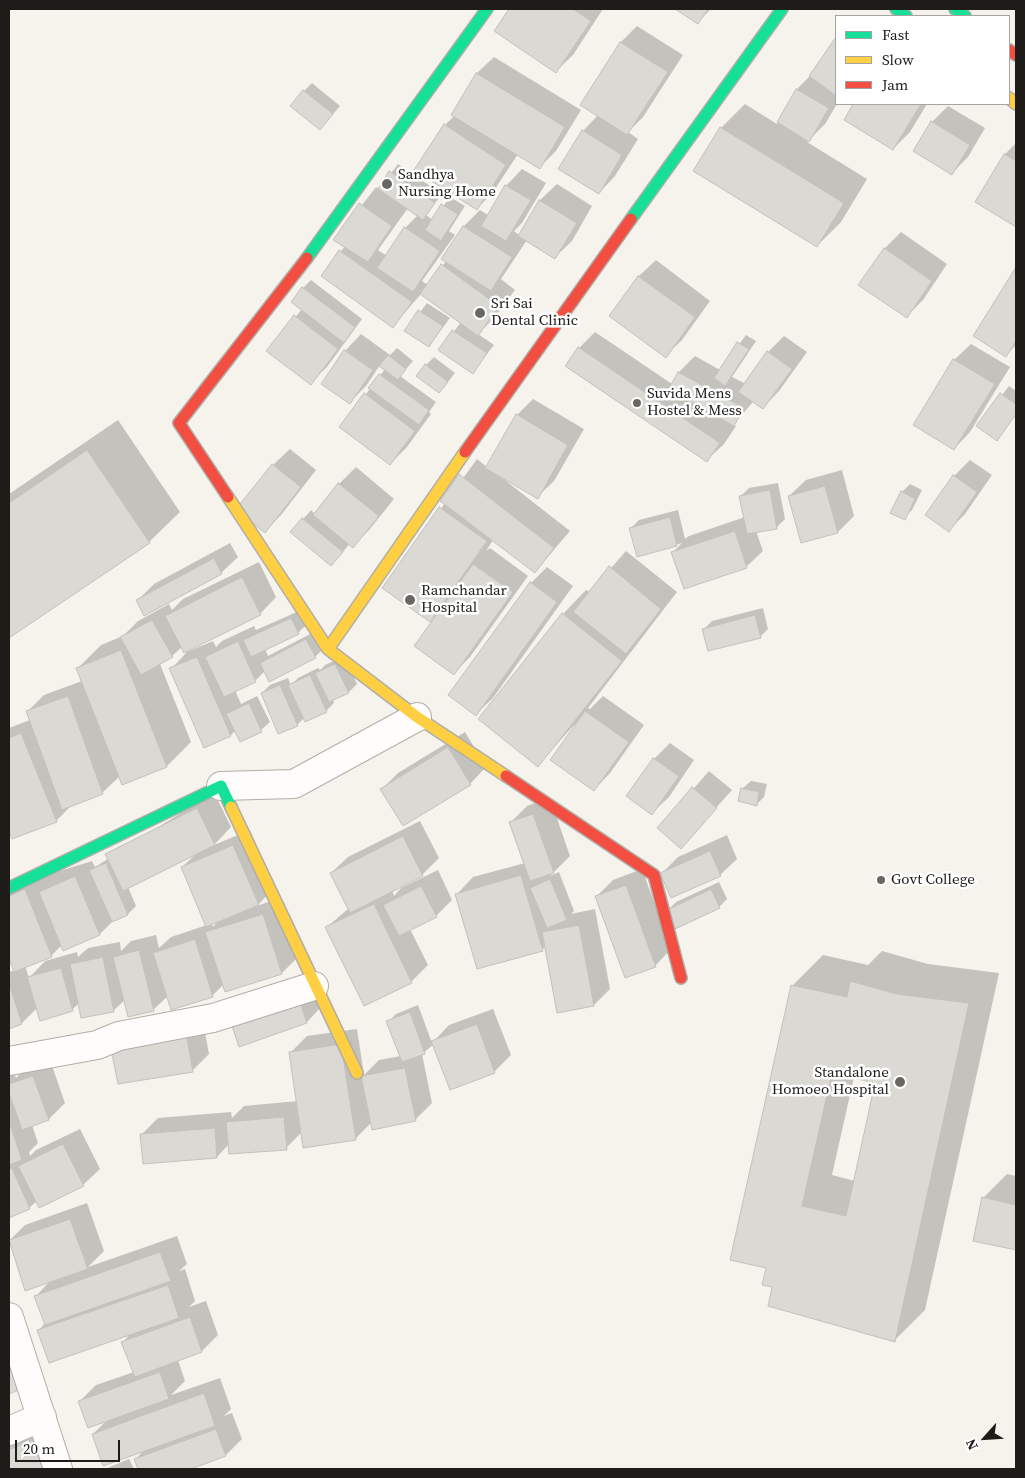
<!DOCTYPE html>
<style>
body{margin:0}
#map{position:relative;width:1025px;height:1478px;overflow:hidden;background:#f5f3ec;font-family:"Source Serif 4",serif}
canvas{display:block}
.frame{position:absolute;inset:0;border:10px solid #1d1c18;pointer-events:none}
.legend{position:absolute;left:835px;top:15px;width:175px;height:90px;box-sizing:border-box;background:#fff;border:1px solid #a5a4a3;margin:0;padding:6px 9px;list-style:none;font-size:15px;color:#1d1c18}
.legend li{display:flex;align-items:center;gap:10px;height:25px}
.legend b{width:25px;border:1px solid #a5a4a3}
.north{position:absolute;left:960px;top:1413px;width:50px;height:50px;-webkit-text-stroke:4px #fff;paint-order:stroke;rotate:244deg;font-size:14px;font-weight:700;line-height:20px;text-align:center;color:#1d1c18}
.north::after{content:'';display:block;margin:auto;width:18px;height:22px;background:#1d1c18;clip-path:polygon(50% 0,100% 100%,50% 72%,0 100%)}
.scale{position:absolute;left:15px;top:1440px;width:105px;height:22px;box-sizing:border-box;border:2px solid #1d1c18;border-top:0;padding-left:6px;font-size:15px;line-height:18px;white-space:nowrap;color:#1d1c18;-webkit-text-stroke:4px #fff;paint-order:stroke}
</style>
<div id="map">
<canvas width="1025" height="1478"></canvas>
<div class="frame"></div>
<ul class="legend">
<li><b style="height:6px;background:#16e098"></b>Fast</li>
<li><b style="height:6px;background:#ffcf43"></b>Slow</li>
<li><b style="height:6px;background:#f24e42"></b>Jam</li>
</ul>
<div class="north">N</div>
<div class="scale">20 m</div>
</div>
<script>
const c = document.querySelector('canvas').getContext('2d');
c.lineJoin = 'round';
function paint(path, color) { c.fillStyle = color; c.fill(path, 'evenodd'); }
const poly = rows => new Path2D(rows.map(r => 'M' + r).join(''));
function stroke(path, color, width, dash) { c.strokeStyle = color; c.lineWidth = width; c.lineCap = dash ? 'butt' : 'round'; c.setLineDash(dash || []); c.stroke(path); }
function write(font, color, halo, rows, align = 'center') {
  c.font = font + ' "Source Serif 4",serif'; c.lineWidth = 5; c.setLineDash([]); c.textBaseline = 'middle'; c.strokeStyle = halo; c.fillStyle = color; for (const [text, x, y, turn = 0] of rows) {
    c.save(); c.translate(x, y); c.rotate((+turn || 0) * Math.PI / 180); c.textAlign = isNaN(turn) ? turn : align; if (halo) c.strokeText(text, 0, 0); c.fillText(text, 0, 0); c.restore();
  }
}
paint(poly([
 [510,9,603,9,573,55,556,71,496,31],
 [678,9,711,9,698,22],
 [637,26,683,55,643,117,628,132,638,139,615,176,599,193,583,131,598,115,581,104,621,42],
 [836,39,837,104,825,124,807,142,867,179,841,222,817,246,721,128,745,104,777,124,797,89,810,76],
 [494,57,581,110,556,151,540,167,518,154,493,192,477,209,445,125,455,115,453,114,477,73],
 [312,83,340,106,320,129,304,91],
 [855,104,927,104,910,132,893,149,845,119],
 [948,106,985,128,968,157,952,173,932,122],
 [1016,143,1016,225,977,201,1005,154],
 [398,164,442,194,426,215,433,220,450,197,465,206,449,231,455,235,422,281,428,285,446,261,443,259,464,226,480,210,488,215,506,186,522,169,546,183,522,223,514,231,519,235,540,200,557,184,592,206,572,241,555,257,527,240,501,279,515,290,494,318,478,334,494,345,473,372,440,350,461,322,421,294,393,326,322,276,345,246,335,240,376,187,379,189],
 [408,208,418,215,405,228,387,256,378,250],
 [901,232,947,264,923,300,907,316,884,249],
 [656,260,710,301,682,340,665,356,611,316,639,276],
 [1016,269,1016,345,1006,355,975,336],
 [311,280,362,319,327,367,310,383,268,351,302,309,303,288],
 [427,303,450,318,429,346,406,331],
 [595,332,672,384,679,372,695,356,720,370,746,335,756,341,732,377,746,384,768,352,784,336,807,352,779,391,763,408,754,401,733,425,736,426,724,444,707,460,579,348],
 [361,334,390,355,397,348,413,361,400,376,436,402,429,412,431,414,407,447,390,464,341,427,385,369,380,365,366,386,349,403,345,351],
 [971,344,1010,367,970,432,954,449,954,360],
 [434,357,455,373,447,383,426,365],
 [1009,386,1016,391,1016,415,997,439,978,426],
 [533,399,584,429,554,481,537,497,501,477,570,531,535,572,493,540,486,551,490,548,528,576,470,657,454,673,440,613,430,620,384,587,477,459,487,467,517,415],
 [118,420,180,512,149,542,9,637,9,494],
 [290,449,316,470,281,515,265,531,238,509,273,465],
 [970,460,992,475,965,514,949,530,954,476],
 [356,467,394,499,369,530,353,546,350,543,339,557,292,532,311,510,315,514,339,484],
 [842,470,854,516,838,532,789,496,806,480],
 [778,483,785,519,777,527,756,531,763,551,746,567,673,552,682,543,638,555,631,528,639,520,678,510,685,539,689,536,745,517,741,496,749,488],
 [910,484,922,490,912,510,904,518,902,492],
 [230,543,238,557,221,573,138,600,154,584],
 [626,551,677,592,588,708,590,709,603,696,644,725,610,773,594,790,574,725,538,765,563,614,586,590,590,592],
 [259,562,276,597,260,614,182,647,172,656,160,664,191,742,167,766,123,783,120,776,102,793,73,804,56,821,9,831,9,728,30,720,27,712,44,695,82,681,77,669,101,645,123,636,138,621,169,604,172,610,183,599],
 [547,567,573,586,493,698,476,714,531,583],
 [763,608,768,629,760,637,704,629,712,621],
 [299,611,306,625,298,633,265,649,268,656,314,632,323,649,315,657,265,671,255,681,235,690,241,704,257,696,270,722,261,730,241,741,236,730,231,735,205,746,171,669,187,652,213,641,216,647,222,641,254,626,256,630],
 [344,656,357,684,349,692,333,700,334,703,326,711,304,718,297,725,262,693,270,685,288,678,291,685,298,678,318,668,320,670,325,665],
 [465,732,486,767,470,784,382,789,398,773],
 [670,743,694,760,669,797,652,813,654,759],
 [709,771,732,790,681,847,659,828],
 [751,781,767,784,764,797,756,805,742,789],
 [214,792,231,827,214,845,250,830,274,888,257,906,279,898,298,957,282,973,226,991,224,984,212,996,168,996,154,1009,129,1016,125,1000,113,1011,79,1003,72,1010,37,1008,22,1023,9,1027,9,972,15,970,9,955,9,887,92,861,95,867],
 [196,854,182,867,207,925,171,937,159,948,156,935,131,941,121,951,120,942,88,948,78,957,77,952,45,961,29,978,25,966,51,956,62,945,100,934,114,920,128,914,136,906,128,887],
 [219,920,213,927,212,924],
 [550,798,570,856,550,876,559,872,574,911,571,914,595,909,610,989,594,1005,546,946,542,950,457,894,473,877,525,863,510,823,527,806],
 [420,821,439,858,422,875,392,890,394,896,401,888,438,870,452,900,436,916,410,929,428,965,411,982,327,927,349,908,331,873,348,857],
 [727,835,737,859,720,875,662,873,678,857],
 [642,869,671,949,655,966,597,896,613,880],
 [719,882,727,899,719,907,668,910,676,902],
 [882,951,928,964,999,973,925,1310,894,1341,773,1286,767,1267,792,986,823,955,868,965],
 [854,1077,877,1082,855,1181,832,1175],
 [316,986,323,1005,307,1022,240,1046],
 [418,1005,432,1043,449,1025,493,1009,511,1055,494,1072,434,1044,422,1054,432,1103,415,1120,372,1122,355,1139,302,1132,286,1148,229,1144,217,1157,142,1134,158,1118,231,1112,232,1118,244,1106,298,1101,290,1053,307,1036,357,1029,364,1075,379,1060,401,1056,388,1022,396,1014],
 [202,1016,209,1054,192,1071,112,1045],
 [50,1060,65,1103,49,1119,32,1125,38,1143,29,1152,30,1156,36,1150,80,1129,100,1169,83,1185,37,1201,29,1208,9,1217,9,1063,16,1078,24,1069],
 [1007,1174,1016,1176,1016,1249,975,1240,983,1198],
 [87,1203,104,1251,88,1267,177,1236,187,1264,179,1271,185,1269,195,1301,189,1307,206,1301,218,1335,202,1351,178,1360,185,1381,171,1395,220,1378,231,1409,224,1416,232,1413,242,1439,226,1455,188,1469,139,1469,136,1459,144,1450,93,1434,107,1420,79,1402,96,1385,134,1372,123,1342,131,1333,39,1330,45,1323,36,1296,51,1280,26,1289,9,1241,25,1225],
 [9,1316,19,1389,9,1393],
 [48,1425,66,1469,9,1469,9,1441],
 [129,1459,134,1469,105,1469]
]), '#0003');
const building = poly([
 [509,9,573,9,591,21,556,73,494,31,509,9],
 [675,9,708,9,698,24,675,9],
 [836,37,836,96,809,76,836,37],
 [620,42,668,72,627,135,580,105,620,42],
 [476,73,565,127,540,169,451,115,476,73],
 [796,89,829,108,809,142,777,122,796,89],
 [303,90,333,114,320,130,290,106,303,90],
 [853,104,921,104,893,150,844,120,853,104],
 [931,121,970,145,952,175,913,151,931,121],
 [444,124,506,165,477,210,414,170,444,124],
 [720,127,844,203,817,247,693,171,720,127],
 [582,130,622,155,599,194,558,169,582,130],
 [1004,154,1016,161,1016,227,975,202,1004,154],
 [389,171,435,203,423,220,378,189,389,171],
 [505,185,531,200,506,241,481,226,505,185],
 [539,200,577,223,555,259,518,236,539,200],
 [359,203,392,226,368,262,333,240,359,203],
 [441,204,458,214,441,241,425,230,441,204],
 [463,226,512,257,491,291,441,259,463,226],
 [404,227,440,251,413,292,377,268,404,227],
 [884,248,932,281,907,318,858,285,884,248],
 [339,250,412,302,393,328,321,276,339,250],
 [441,264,499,306,478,336,420,294,441,264],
 [1016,267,1016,341,1006,357,973,336,1016,267],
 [638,276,695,317,666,358,609,316,638,276],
 [302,287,355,327,344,343,291,302,302,287],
 [418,310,443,326,429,347,404,331,418,310],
 [294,315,338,349,311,385,266,351,294,315],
 [452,330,487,353,473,374,438,350,452,330],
 [737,342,749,349,725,386,714,378,737,342],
 [578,347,720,443,707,462,565,366,578,347],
 [344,350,373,370,350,404,321,384,344,350],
 [767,351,792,369,763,409,738,392,767,351],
 [388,355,406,369,398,380,379,366,388,355],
 [953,359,995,384,954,450,913,425,953,359],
 [425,364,448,382,439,393,416,376,425,364],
 [678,372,744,408,734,426,668,390,678,372],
 [379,374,429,410,419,425,368,388,379,374],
 [364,393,415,431,390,465,339,427,364,393],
 [1000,393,1016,404,1016,414,997,441,976,426,1000,393],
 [516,414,568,445,538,499,485,468,516,414],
 [87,450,150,543,9,638,9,503,87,450],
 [272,464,301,487,265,533,236,509,272,464],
 [459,474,554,548,535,573,440,501,459,474],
 [953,475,977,492,949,532,925,515,953,475],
 [338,483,379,516,353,548,313,515,338,483],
 [825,486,838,533,801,543,788,496,825,486],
 [770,490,777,529,747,534,739,496,770,490],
 [901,491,915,499,905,520,890,513,901,491],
 [439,507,487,541,430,622,382,588,439,507],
 [670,517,677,546,637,557,629,528,670,517],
 [302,518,343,552,331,566,290,532,302,518],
 [735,531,747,568,684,589,671,552,735,531],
 [214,558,222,574,144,616,136,600,214,558],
 [473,564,513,592,454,675,414,646,473,564],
 [609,566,661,609,626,654,573,612,609,566],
 [242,577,261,615,184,653,165,616,242,577],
 [530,582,557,602,476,716,448,695,530,582],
 [562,613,622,661,538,767,478,719,562,613],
 [755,615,761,638,708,651,702,629,755,615],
 [291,618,299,634,251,657,243,640,291,618],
 [152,620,173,657,141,675,120,637,152,620],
 [306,639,316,658,269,682,260,663,306,639],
 [238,641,256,682,224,697,205,657,238,641],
 [121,650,167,767,122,785,76,668,121,650],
 [197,657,231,736,204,748,169,668,197,657],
 [335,664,349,693,329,702,315,673,335,664],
 [310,675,327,712,305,722,288,685,310,675],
 [280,685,298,726,278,734,261,693,280,685],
 [68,696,103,794,62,810,26,711,68,696],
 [249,703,262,732,240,742,226,714,249,703],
 [585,711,629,742,594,791,550,760,585,711],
 [21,733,57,822,12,839,9,830,9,738,21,733],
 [448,747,471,785,403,826,380,789,448,747],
 [653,758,679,776,652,815,626,796,653,758],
 [692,787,717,808,681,849,657,828,692,787],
 [741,788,759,792,757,806,738,801,741,788],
 [197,808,215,845,123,891,105,854,197,808],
 [533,814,554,873,530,881,509,822,533,814],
 [403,836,423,876,350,913,330,873,403,836],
 [233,845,259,905,206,927,181,867,233,845],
 [710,851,721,876,671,898,660,873,710,851],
 [106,863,128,915,112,922,89,870,106,863],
 [521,875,543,951,477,969,455,894,521,875],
 [75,876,100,935,63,951,39,892,75,876],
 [550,879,567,920,547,928,530,888,550,879],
 [626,885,656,967,625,978,595,896,626,885],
 [421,886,437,917,399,936,383,905,421,886],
 [25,889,52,957,14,972,9,958,9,896,25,889],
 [711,889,720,908,675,929,667,910,711,889],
 [374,904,412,983,364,1006,325,927,374,904],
 [263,914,282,974,225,992,205,932,263,914],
 [579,925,594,1006,557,1013,542,932,579,925],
 [195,939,213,997,171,1010,153,953,195,939],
 [139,950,154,1011,128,1017,113,957,139,950],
 [103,957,114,1012,81,1018,70,964,103,957],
 [61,968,73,1011,40,1021,27,977,61,968],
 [850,981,897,994,969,1003,895,1342,768,1306,772,1287,762,1285,766,1268,730,1260,791,985,847,997,850,981],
 [832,1073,875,1083,846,1216,802,1206,832,1073],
 [9,983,22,1024,9,1029,9,983],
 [300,1002,307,1023,239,1047,232,1026,300,1002],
 [410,1012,425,1054,402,1062,386,1021,410,1012],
 [477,1024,495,1073,450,1090,431,1041,477,1024],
 [186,1032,193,1072,118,1084,110,1044,186,1032],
 [341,1044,356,1140,303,1148,289,1052,341,1044],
 [405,1068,416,1121,372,1130,361,1076,405,1068],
 [33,1076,49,1120,22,1130,9,1093,9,1084,33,1076],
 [284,1117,287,1150,229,1154,226,1122,284,1117],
 [9,1121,22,1160,9,1165,9,1121],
 [215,1128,217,1158,143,1164,140,1134,215,1128],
 [63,1144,84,1186,39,1208,18,1166,63,1144],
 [12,1168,30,1209,9,1218,9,1169,12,1168],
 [982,1197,1016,1205,1016,1250,973,1241,982,1197],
 [70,1219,88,1269,25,1291,9,1240,70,1219],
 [160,1252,171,1281,45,1325,34,1296,160,1252],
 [168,1285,179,1318,49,1363,37,1330,168,1285],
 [190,1317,202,1352,135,1377,121,1342,190,1317],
 [9,1366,19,1390,9,1394,9,1366],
 [160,1372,169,1399,88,1428,78,1401,160,1372],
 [204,1393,215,1426,103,1466,92,1434,204,1393],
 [216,1429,226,1456,191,1469,138,1469,134,1459,216,1429],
 [32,1440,43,1469,9,1469,9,1450,32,1440]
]);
paint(building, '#dbd9d4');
stroke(building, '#c2c0bc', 1);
const street = poly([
 [221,786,294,784,417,717],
 [9,1061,97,1045,119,1036,213,1018,314,986],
 [9,1317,58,1469],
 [9,1431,42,1417]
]);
const fast = poly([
 [896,9,906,16],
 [955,9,965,16],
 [631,219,782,9],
 [307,258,487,9],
 [9,888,221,786,231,807]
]);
const slow = poly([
 [1009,98,1016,104],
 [228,497,328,649,417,717,506,776],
 [328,649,465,452],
 [231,807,357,1073]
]);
const jam = poly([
 [1009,50,1016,55],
 [465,452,631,219],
 [228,497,179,423,307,258],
 [506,776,654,875,681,978]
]);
stroke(street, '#b0aea9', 30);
stroke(fast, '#b0aea9', 14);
stroke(slow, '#b0aea9', 14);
stroke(jam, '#b0aea9', 14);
stroke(street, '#fefdfc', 28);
stroke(fast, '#16e098', 11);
stroke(slow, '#ffcf43', 11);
stroke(jam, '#f24e42', 11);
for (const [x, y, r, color] of [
 [387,184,6,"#696762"],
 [480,313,6,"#696762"],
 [637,403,5,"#696762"],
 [410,600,6,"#696762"],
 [881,880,5,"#696762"],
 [900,1082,6,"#696762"]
]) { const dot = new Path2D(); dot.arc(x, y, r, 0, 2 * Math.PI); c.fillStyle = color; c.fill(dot); stroke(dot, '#fff', 2); }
write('15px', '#1d1c18', '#fff', [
 ["Sandhya",398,175],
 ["Nursing Home",398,192],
 ["Sri Sai",491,304],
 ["Dental Clinic",491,321],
 ["Suvida Mens",647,394],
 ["Hostel & Mess",647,411],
 ["Ramchandar",421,591],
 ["Hospital",421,608],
 ["Govt College",891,880],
 ["Standalone",889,1073,"right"],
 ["Homoeo Hospital",889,1090,"right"]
], 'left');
</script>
